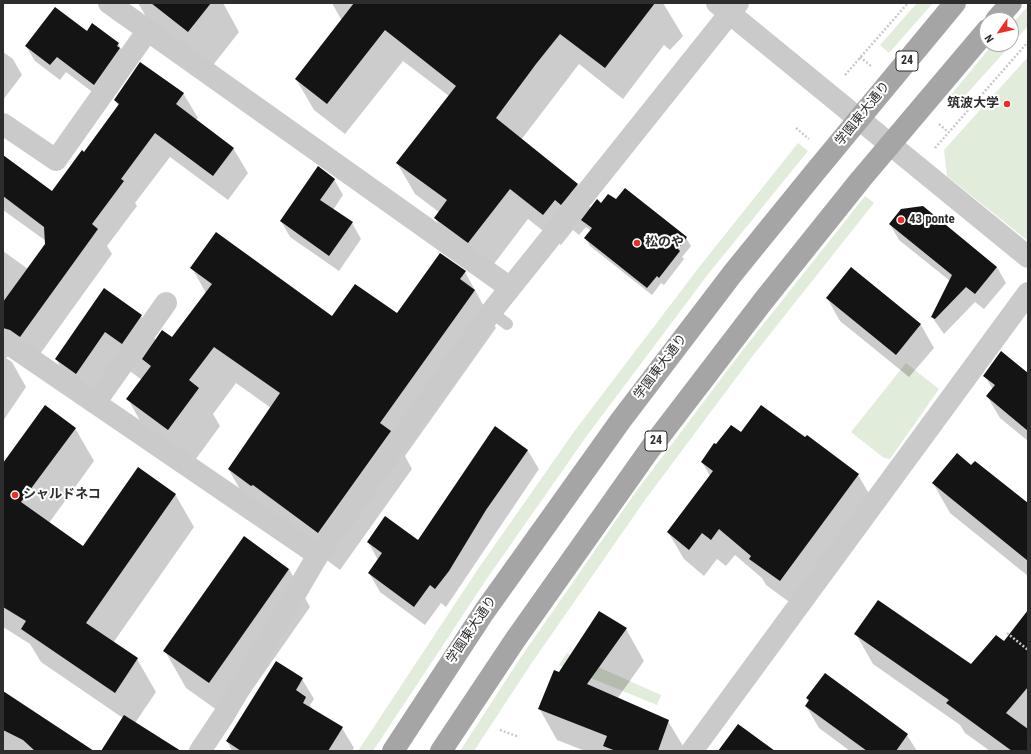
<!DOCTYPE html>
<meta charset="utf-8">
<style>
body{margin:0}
#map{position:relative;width:1031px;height:754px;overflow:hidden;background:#fff;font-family:"Roboto Condensed",sans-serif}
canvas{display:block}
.frame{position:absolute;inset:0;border:4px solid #2d2d2d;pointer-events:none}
.north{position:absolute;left:979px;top:12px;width:40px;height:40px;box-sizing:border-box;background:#fff;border:1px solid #ababab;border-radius:50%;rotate:236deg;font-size:11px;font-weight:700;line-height:16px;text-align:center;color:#2d2d2d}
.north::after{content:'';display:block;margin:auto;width:14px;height:18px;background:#ec2e27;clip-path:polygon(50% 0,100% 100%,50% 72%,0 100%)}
</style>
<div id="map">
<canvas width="1031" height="754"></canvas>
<div class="frame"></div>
<div class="north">N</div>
</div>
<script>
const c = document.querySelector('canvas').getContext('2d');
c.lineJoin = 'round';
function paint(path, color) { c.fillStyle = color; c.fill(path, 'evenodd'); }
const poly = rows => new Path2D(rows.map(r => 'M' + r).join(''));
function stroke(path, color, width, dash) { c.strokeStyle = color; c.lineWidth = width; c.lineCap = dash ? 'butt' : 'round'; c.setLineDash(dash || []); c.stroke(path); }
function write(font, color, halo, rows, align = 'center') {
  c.font = font + ' "Roboto Condensed","Noto Sans JP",sans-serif'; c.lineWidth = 4; c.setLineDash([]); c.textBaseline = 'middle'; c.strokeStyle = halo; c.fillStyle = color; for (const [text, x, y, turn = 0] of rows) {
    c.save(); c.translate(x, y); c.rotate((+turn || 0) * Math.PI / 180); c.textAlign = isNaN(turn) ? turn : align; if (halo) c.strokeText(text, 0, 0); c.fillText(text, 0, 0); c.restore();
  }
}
paint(poly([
 [917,3,933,3,889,53,880,45],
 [1028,6,1028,26,953,109,945,102,993,44,1011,44,1011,25],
 [1028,57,1028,241,947,176,944,150],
 [798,143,808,151,709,273,586,437,488,577,373,751,358,751,478,569,576,429,700,266],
 [865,196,874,203,751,358,645,500,531,664,474,751,460,751,521,657,635,493,742,351],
 [906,363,939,389,890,459,884,458,851,432],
 [567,653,661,695,657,705,559,665]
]), '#e1ecda');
paint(poly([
 [138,3,223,3,239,32,210,69,148,20],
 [332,3,663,3,683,36,670,50,664,45,623,99,579,64,521,140,577,184,591,209,616,201,625,189,686,238,691,246,682,257,684,259,664,285,661,283,652,295,590,246,585,238,591,231,586,227,579,235,573,230,561,245,528,219,487,273,453,249,435,218,439,212,415,194,397,163,449,96,403,61,345,134,314,110,296,79,342,21],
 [87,32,118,44,127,59,103,100,66,72,60,80,35,61,26,46],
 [3,52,13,59,22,75,3,100],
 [183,93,198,118,196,120,233,148,248,173,228,200,170,157,135,203,137,206,107,246,112,254,35,361,12,353,6,358,12,362,26,387,3,421,3,251,28,269,46,245,46,241,3,210,3,160,52,192,84,153,119,107,115,100],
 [334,179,343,195,333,210,352,223,361,239,339,271,290,237,281,221],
 [890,224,997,267,1006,283,984,309,975,302,944,334,932,317,950,281,899,240],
 [192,268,332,318,398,315,465,272,496,328,405,456,412,469,340,570,275,521,250,507,229,470,271,408,236,383,213,414,220,426,190,467,149,437,128,399,142,380,127,369,77,397,56,359,104,289,141,316,156,341,172,339,206,293],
 [851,269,921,325,934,348,909,377,840,321,827,298],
 [1028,374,1028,441,1000,418,987,396,993,390,985,376],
 [75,428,94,461,49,523,84,547,175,494,194,527,113,643,137,659,156,692,135,723,179,751,109,751,123,718,41,662,30,644,3,627,3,464],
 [495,428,528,451,539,469,446,607,441,603,425,625,380,592,369,573,378,560,368,542,418,541],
 [741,433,858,475,874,502,796,607,766,585,762,578,735,555,726,566,717,559,704,576,684,559,668,532,710,476,702,462,716,446],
 [971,466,1028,504,1028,576,950,513,933,483],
 [289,569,310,607,231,720,186,688,165,651],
 [1028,612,1028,751,990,751,965,733,960,725,873,664,856,634,972,666,1004,643],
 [626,629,644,661,617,699,668,721,686,751,585,751,557,740,539,708,559,673],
 [302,679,314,699,310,705,313,710,342,728,354,748,352,751,232,751,227,741],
 [3,692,81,751,3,751],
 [807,698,907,735,917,751,850,751,819,728,806,706,809,702]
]), '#0003');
paint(poly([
 [151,3,211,3,188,32],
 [354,3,655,3,605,68,560,34,536,64,496,118,578,184,561,205,555,200,543,215,510,189,468,243,434,218,447,200,396,163,456,86,385,30,327,104,295,79],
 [55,7,87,31,92,23,119,43,117,46,120,48,94,85,57,57,50,65,25,46],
 [140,62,184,93,176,104,234,148,213,176,155,133,121,179,124,181,92,224,98,229,20,337,10,330,3,328,3,302,45,244,44,227,3,196,3,155,52,191,82,150,84,152,119,104,114,100],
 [318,166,335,179,320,200,353,222,329,256,280,221],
 [625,188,687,237,678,249,680,251,659,278,657,276,647,288,584,238,592,228,581,220,597,199,601,203,608,194,616,199],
 [923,206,997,267,975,294,966,287,935,319,931,317,952,275,889,224,901,209],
 [216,232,332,316,355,284,397,313,440,253,466,271,460,279,475,290,380,423,391,431,318,533,253,485,251,486,228,469,280,393,214,347,189,380,199,388,168,430,126,399,151,366,142,359,162,330,172,337,212,284,190,268],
 [851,267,921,324,896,355,826,298],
 [104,288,142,315,122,344,105,332,76,374,55,359],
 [1001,351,1028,373,1028,431,986,396,995,385,983,376],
 [45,405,76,428,21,502,83,546,138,467,176,494,86,623,138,658,115,693,21,629,26,621,3,607,3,463],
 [761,405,805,437,807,435,859,474,780,581,749,559,751,556,719,529,711,540,702,533,689,550,667,532,713,471,701,462,714,443,716,444,731,425,741,432],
 [495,426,528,450,486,510,449,571,435,589,430,585,414,607,368,573,382,553,367,542,385,516,418,540],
 [957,453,971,465,975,461,1028,503,1028,561,932,483],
 [244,536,289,569,209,683,163,651],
 [878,600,971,664,996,635,1004,641,1028,610,1028,687,1006,713,1028,729,1028,751,1012,751,946,703,949,700,854,634],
 [599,611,627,628,587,684,669,720,658,751,616,751,603,746,607,736,538,709,554,670,559,672],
 [276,661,303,678,296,690,306,697,303,703,343,727,328,751,241,751,226,741],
 [825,673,908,734,896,751,867,751,805,706,809,700,806,698],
 [3,691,94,751,35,751,23,740,3,730],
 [124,715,181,751,101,751],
 [738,724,775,751,718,751]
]), '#141414');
stroke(poly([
 [860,57,871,66],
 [845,75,908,3],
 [939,124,948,132],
 [796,128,809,139],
 [935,148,1028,42],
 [1007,633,1028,650],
 [500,730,519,737]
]), '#cacaca', 2.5, [2, 2]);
stroke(poly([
 [491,312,507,324]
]), '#cacaca', 12);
stroke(poly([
 [109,3,509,287],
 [3,124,56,160,148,30],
 [3,340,318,555],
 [95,403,166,303],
 [3,743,16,751],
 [200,751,224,715,318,555,491,312,738,3],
 [692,751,1028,293]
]), '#cacaca', 22);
stroke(poly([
 [717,3,1028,257]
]), '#cacaca', 22);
stroke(poly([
 [996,20,1011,3],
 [393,751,484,612,621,420,733,273,815,172,955,3],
 [441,751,515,640,650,449,764,300,861,179,987,30]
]), '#a5a5a5', 22);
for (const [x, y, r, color] of [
 [1007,104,4,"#ec2e27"],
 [901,220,4,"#ec2e27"],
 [637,243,4,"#ec2e27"],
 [15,495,4,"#ec2e27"]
]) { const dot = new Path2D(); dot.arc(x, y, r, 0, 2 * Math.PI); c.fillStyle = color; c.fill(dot); stroke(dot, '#fff', 1.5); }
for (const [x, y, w] of [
 [907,61,22],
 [656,441,22]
]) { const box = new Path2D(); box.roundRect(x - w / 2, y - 10, w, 20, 3); c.fillStyle = '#fff'; c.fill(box); stroke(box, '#2d2d2d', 1); }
write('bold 12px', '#2d2d2d', null, [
 ["24",907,61],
 ["24",656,441]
]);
write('bold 13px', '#2d2d2d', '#fff', [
 ["筑波大学",999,104,"right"],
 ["43 ponte",909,220],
 ["松のや",645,243],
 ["シャルドネコ",23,495]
], 'left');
write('13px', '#2d2d2d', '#fff', [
 ["学園東大通り",863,114,-51],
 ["学園東大通り",661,367,-53],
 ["学園東大通り",472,630,-56]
]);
</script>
